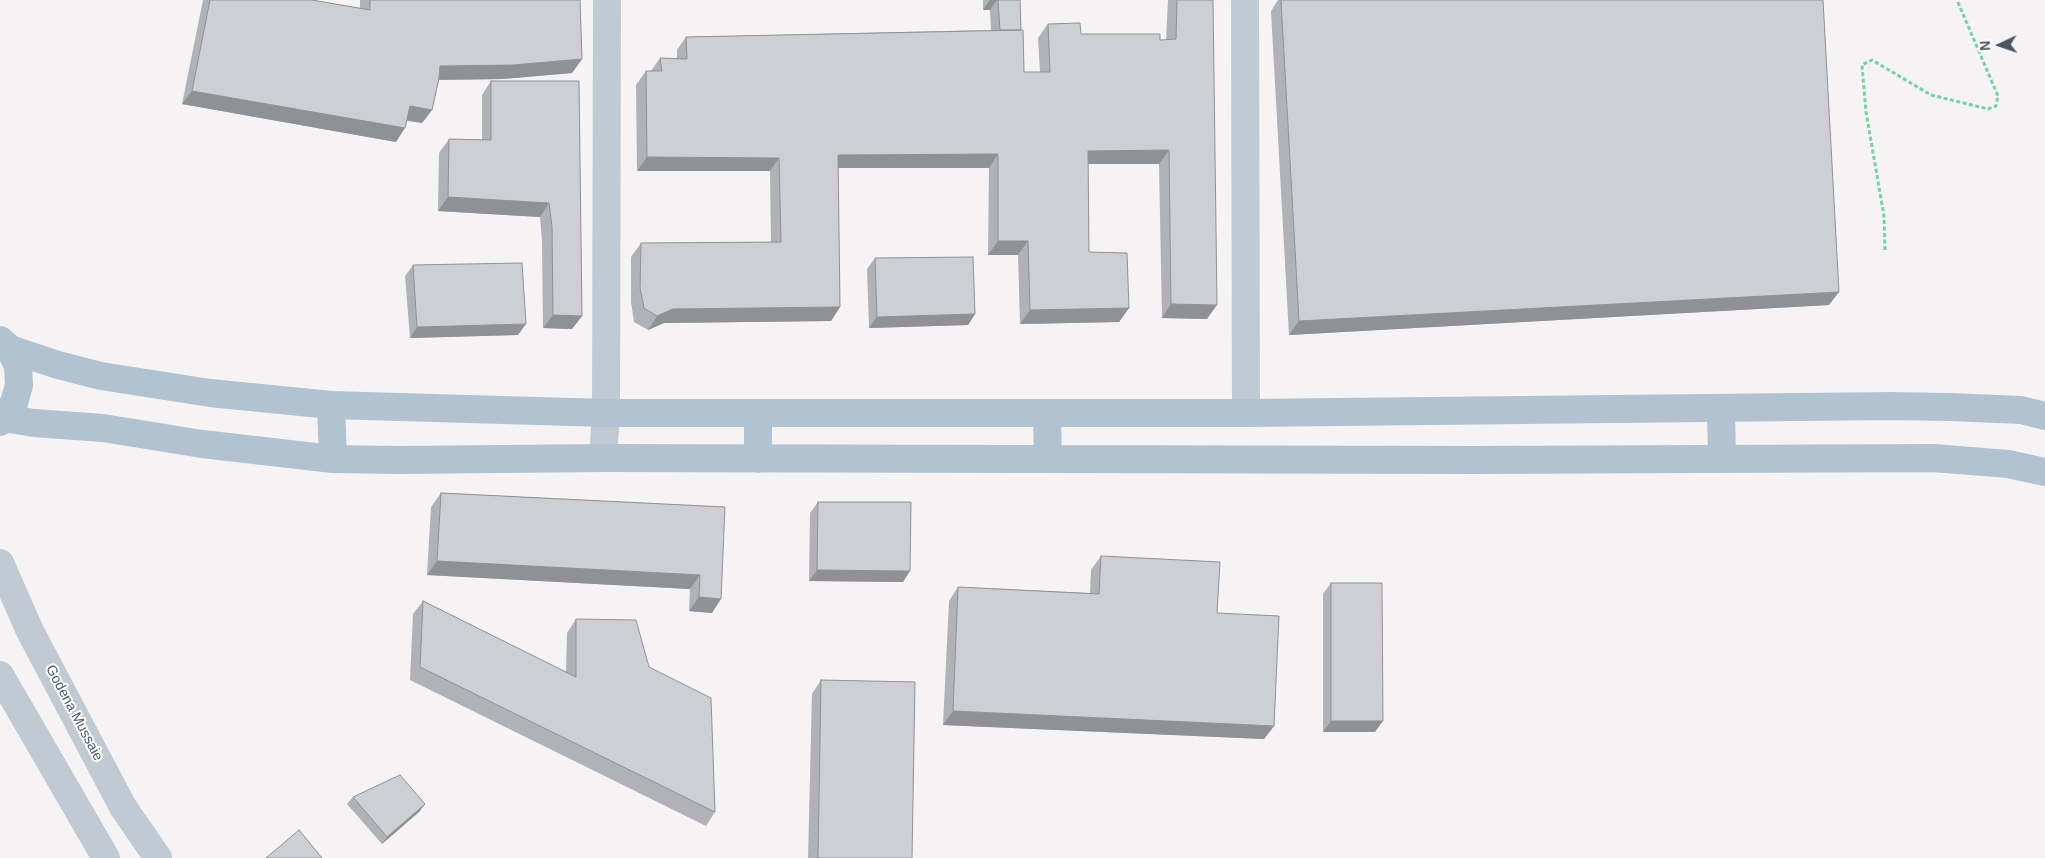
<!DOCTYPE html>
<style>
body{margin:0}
#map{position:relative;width:2045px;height:858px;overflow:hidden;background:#f5f3f3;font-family:Arial,sans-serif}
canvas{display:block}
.north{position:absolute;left:1975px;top:20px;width:50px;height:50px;-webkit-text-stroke:4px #fff;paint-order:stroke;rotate:267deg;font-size:14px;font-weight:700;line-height:20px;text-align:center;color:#4a5661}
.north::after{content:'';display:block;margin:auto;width:18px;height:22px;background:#4a5661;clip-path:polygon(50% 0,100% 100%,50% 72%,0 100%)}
</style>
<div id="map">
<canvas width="2045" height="858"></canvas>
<div class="north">N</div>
</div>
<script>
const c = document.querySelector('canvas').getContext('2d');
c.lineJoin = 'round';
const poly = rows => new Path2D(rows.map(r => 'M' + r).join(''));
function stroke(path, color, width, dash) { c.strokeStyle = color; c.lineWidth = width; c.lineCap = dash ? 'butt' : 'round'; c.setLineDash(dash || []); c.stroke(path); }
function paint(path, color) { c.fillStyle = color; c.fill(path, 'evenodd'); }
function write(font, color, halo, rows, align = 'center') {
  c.font = font + ' Arial,sans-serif'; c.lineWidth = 4; c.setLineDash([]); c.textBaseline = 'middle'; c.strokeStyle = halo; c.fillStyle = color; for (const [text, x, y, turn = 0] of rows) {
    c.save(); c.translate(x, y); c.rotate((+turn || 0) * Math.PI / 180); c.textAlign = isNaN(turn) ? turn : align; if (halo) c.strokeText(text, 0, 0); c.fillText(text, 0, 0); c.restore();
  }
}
stroke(poly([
 [1885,250,1884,216,1866,112,1862,65,1872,60,1931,95,1988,109,1996,106,1998,96,1957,0]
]), '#7ad0a6', 3, [4, 2.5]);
stroke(poly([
 [1245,0,1246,413],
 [603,458,606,413,607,0],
 [0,563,30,631,123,807,158,858],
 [0,675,106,858]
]), '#c1cad2', 28);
stroke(poly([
 [10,349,58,365,101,376,210,393,331,405,606,413,1246,413,1891,406,1950,407,2021,410,2045,416],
 [331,405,333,459],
 [1721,408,1722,459],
 [1047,414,1048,459],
 [4,418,34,423,103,428,202,444,333,459,399,460,603,458,1474,460,1933,458,2008,464,2045,472],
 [0,422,14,403,19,385,18,366,10,349,0,340],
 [758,459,758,413]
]), '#b3c2d1', 28);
paint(poly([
 [203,0,312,0,360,8,360,0,580,0,582,59,572,73,503,79,439,80,432,110,422,123,407,121,396,142,182,104],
 [983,0,1020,0,1021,30,1024,72,1040,72,1038,38,1048,24,1081,34,1160,40,1166,40,1168,0,1213,0,1207,319,1162,318,1159,164,1088,164,1089,252,1129,308,1119,322,1020,324,1018,255,988,255,989,168,838,168,840,307,831,321,664,323,648,330,634,322,631,302,631,257,641,243,771,242,770,171,637,171,636,85,646,71,651,71,660,58,677,59,677,50,686,37,991,30,990,10,983,10],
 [1278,0,1823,0,1829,305,1289,335,1271,11],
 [491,81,579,81,582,316,572,329,543,328,542,241,540,217,438,211,439,153,449,139,482,140,482,95],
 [875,258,975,314,968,325,869,328,867,269],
 [413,265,518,335,410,338,405,276],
 [441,493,725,507,712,613,689,611,690,589,427,575,431,507],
 [818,502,903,582,809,581,810,513],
 [1101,556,1217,613,1274,726,1264,739,943,725,949,601,958,587,1090,593,1091,570],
 [1331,583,1375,732,1323,732,1323,594],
 [423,601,566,673,567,633,576,619,649,667,715,812,706,826,410,680,413,614],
 [821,680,912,858,808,858,812,694],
 [353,797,425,804,419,812,382,844,347,804]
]), '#b0b2b7');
paint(poly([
 [990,0,997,0,990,10,983,10],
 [582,59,572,73,503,79,430,80,440,66],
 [192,91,405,128,396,142,182,104],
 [410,106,432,110,422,123,401,119],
 [1169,150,1159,164,1078,164,1088,151],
 [998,154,989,168,828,168,838,155],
 [647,157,779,158,770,171,637,171],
 [448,197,549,203,540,217,438,211],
 [998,241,1028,241,1018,255,988,255],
 [1839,292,1829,305,1289,335,1299,321],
 [1171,304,1217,305,1207,319,1162,318],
 [840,307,831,321,664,323,648,330,657,316,673,309],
 [1129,308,1119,322,1020,324,1030,310],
 [975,314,968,325,869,328,877,317],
 [553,315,582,316,572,329,543,328],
 [526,324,518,335,410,338,417,327],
 [437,561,700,575,690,589,427,575],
 [817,570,910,571,903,582,809,581],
 [699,597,721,599,712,613,689,611],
 [953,711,1274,726,1264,739,943,725],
 [1331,721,1383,721,1375,732,1323,732],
 [425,804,419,812,382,844,387,837]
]), '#909195');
const building = poly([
 [210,0,312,0,370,10,370,0,580,0,582,59,513,65,440,66,439,78,432,110,410,106,405,128,192,91,210,0],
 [998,0,1020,0,1021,30,1000,30,998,0],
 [1177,0,1213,0,1217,305,1171,304,1169,150,1088,151,1089,252,1127,253,1129,308,1030,310,1028,241,998,241,998,154,838,155,840,307,673,309,657,316,644,308,640,288,641,243,781,242,779,158,647,157,646,71,662,71,660,58,687,59,686,37,1023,30,1024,72,1050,72,1048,24,1080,23,1081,34,1160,34,1160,40,1176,39,1177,0],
 [1281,0,1823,0,1839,292,1299,321,1281,0],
 [491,81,579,81,582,316,553,315,552,227,549,203,448,197,449,139,491,140,491,81],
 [973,257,975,314,877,317,875,258,973,257],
 [522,263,526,324,417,327,413,265,522,263],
 [441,493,725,507,721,599,699,597,700,575,437,561,441,493],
 [818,502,911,502,910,571,817,570,818,502],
 [1101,556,1220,562,1217,613,1279,616,1274,726,953,711,958,587,1099,594,1101,556],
 [1331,583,1382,583,1383,721,1331,721,1331,583],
 [423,601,576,677,576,619,636,620,649,667,711,698,715,812,420,667,423,601],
 [821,680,915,682,912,858,818,858,821,680],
 [400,775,425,804,387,837,353,797,400,775],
 [299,830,322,858,266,858,299,830]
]);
paint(building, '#cdcfd5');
stroke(building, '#909195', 1);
write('14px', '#4a5661', '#fff', [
 ["Godena Mussaie",74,713,62]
]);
</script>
